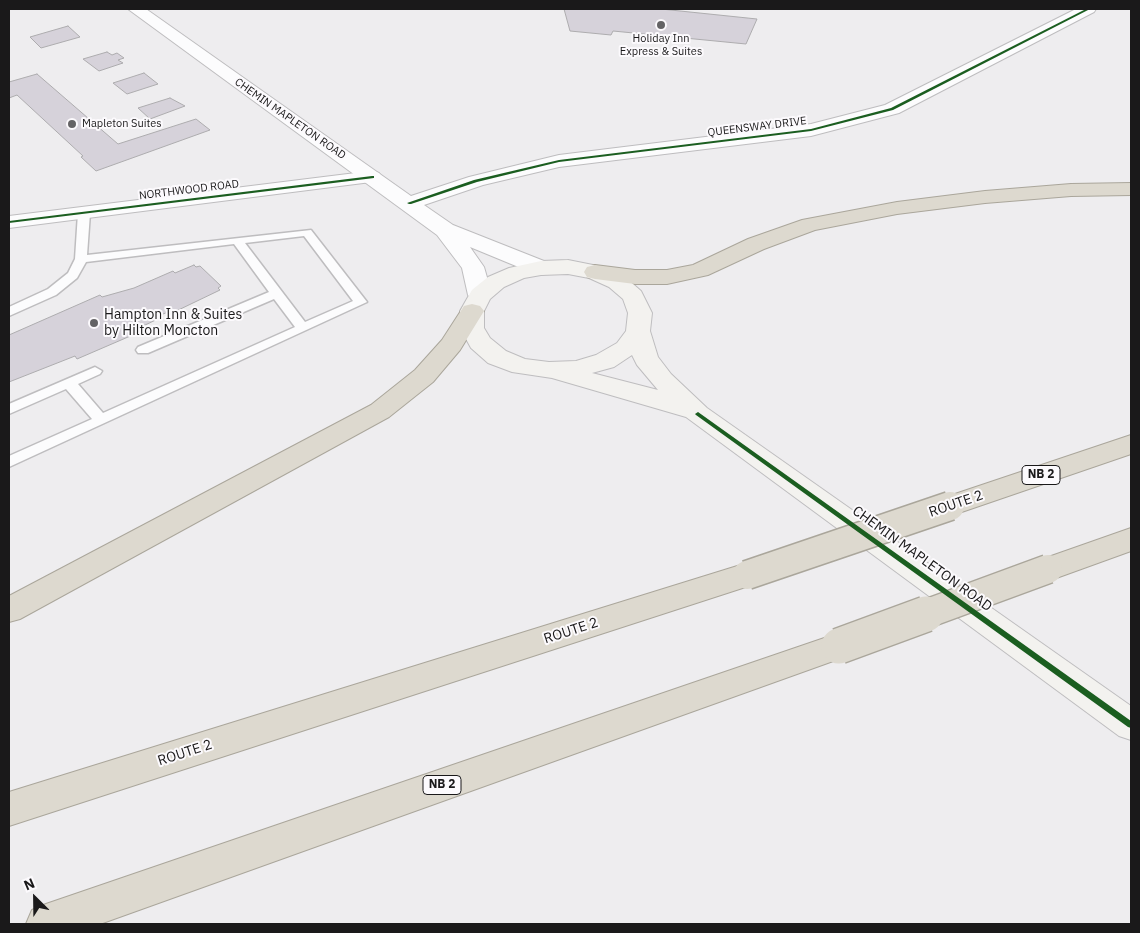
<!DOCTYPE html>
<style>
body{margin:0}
#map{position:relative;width:1140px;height:933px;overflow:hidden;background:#eeedef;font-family:"IBM Plex Sans",sans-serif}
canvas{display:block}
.frame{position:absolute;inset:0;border:10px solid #1a191a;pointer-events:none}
.north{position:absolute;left:10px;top:873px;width:50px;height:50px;-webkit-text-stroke:4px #fcfafd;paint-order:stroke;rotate:337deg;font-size:14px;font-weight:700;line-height:20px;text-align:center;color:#1a191a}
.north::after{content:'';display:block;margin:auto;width:18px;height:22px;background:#1a191a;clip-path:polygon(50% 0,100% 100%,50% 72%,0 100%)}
</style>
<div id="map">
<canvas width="1140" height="933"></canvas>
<div class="frame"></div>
<div class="north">N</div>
</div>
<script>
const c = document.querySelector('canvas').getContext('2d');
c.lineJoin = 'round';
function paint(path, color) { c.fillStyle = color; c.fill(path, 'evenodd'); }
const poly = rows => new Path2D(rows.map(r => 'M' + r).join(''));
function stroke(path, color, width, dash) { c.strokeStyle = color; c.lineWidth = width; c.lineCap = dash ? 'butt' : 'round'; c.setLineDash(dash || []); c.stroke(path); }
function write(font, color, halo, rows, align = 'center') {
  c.font = font + ' "IBM Plex Sans",sans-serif'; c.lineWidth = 4; c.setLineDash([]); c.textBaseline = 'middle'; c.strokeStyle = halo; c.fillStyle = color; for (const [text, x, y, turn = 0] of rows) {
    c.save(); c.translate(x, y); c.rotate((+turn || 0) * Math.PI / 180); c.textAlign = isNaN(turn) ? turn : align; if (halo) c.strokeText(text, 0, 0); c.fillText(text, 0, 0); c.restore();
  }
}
const building = poly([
 [564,9,661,9,757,19,746,44,613,31,611,35,570,31,564,9],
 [68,26,80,37,41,48,30,37,68,26],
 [107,52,112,55,117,53,124,58,118,60,123,63,99,71,83,59,107,52],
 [144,73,158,84,127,94,113,83,144,73],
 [37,74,118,144,196,119,210,130,96,171,81,157,83,156,17,95,9,98,9,82,37,74],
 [170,98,185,106,150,119,138,108,170,98],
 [194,265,196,267,200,266,221,286,218,288,220,290,170,314,168,312,158,316,160,318,143,326,145,328,133,332,135,334,77,359,75,356,9,382,9,335,100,295,102,297,134,288,173,271,175,273,194,265]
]);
paint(building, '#d6d2da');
stroke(building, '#adacae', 1);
const service = poly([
 [84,210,90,213,87,255,311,230,367,302,9,467,9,456,92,419,66,389,9,414,9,404,95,367,102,371,100,374,78,384,103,413,295,327,274,299,148,353,138,353,136,350,138,347,269,292,234,244,86,262,77,278,56,295,9,316,9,307,48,289,68,273,75,259,78,213,84,210],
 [304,236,353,301,305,322,245,243,304,236]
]);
const minor = poly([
 [372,171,379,173,382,177,379,181,9,228,9,216,372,171]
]);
const tertiary = poly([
 [128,9,146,9,411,196,469,177,559,155,811,124,885,105,1076,9,1096,9,1094,12,899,113,811,136,559,167,483,185,424,205,453,225,549,263,552,268,549,273,541,275,533,273,470,247,484,267,492,295,488,300,480,302,472,300,468,295,462,268,437,235,128,9]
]);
const secondary = poly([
 [568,260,603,267,625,277,641,291,652,313,650,331,658,357,671,374,707,408,1131,706,1131,740,1119,736,686,417,552,378,512,372,488,363,471,348,460,328,460,311,472,290,488,277,509,268,541,261,568,260],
 [568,274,589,278,609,287,623,299,628,313,626,331,617,343,596,355,576,361,549,362,525,359,506,351,490,338,484,328,484,311,490,299,504,287,524,278,541,275,568,274],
 [632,355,637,365,658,390,592,373,614,367,632,355]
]);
const motorway = poly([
 [1131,183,1131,195,1071,196,985,203,897,214,815,230,764,249,708,275,667,284,635,284,595,279,587,277,584,272,587,267,595,265,635,270,667,270,693,265,748,239,802,220,897,202,985,191,1071,184,1131,183],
 [472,304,480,306,484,311,460,350,433,382,389,417,20,619,9,622,9,596,371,405,415,370,442,340,464,306,472,304],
 [1131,435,1131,454,950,516,940,513,936,506,940,499,1131,435],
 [1131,528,1131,551,1048,581,1037,577,1033,569,1037,561,1131,528],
 [747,563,758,567,762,575,758,583,9,826,9,792,747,563],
 [839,633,850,637,855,646,850,655,100,924,26,924,32,910,46,904,839,633]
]);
stroke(service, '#bebdbf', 3);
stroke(minor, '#bebdbf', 2);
stroke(tertiary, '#bebdbf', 2);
stroke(secondary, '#bebdbf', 2);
stroke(motorway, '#aaa69b', 2);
paint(service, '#fcfcfd');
paint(minor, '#fcfcfd');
paint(tertiary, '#fcfcfd');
paint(secondary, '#f3f2ef');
paint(motorway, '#ddd9cf');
const motorwayBridgeFar1 = poly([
 [747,575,950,506],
 [923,615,1048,569]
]);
const motorwayBridge = poly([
 [839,646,926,614]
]);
stroke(motorwayBridgeFar1, '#aaa69b', 31, []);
stroke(motorwayBridge, '#aaa69b', 38, []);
stroke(motorwayBridgeFar1, '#ddd9cf', 28);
stroke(motorwayBridge, '#ddd9cf', 35);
paint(poly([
 [1086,9,1090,9,893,110,811,131,559,162,477,182,411,204,409,204,407,203,474,180,559,160,811,129,891,108,1086,9],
 [372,176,374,176,374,178,9,223,9,221,372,176],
 [698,412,1131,721,1131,728,1128,727,696,415,695,414,698,412]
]), '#1b5e20');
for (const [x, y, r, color] of [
 [661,25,5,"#646365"],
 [72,124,5,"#646365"],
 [94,323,5,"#646365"]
]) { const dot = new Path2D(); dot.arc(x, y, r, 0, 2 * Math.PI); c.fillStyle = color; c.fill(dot); stroke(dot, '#fcfafd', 2); }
write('11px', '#1a191a', '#fcfafd', [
 ["Holiday Inn",661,39],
 ["Express & Suites",661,52],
 ["Mapleton Suites",82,124,"left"]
]);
write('11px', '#1a191a', '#fcfafd', [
 ["CHEMIN MAPLETON ROAD",290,119,35],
 ["QUEENSWAY DRIVE",757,127,-7],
 ["NORTHWOOD ROAD",189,190,-7]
]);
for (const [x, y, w] of [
 [1041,475,38],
 [442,785,38]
]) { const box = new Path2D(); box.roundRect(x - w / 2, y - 9.5, w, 19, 4); c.fillStyle = '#fcfafd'; c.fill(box); stroke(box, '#1a191a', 1); }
write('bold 12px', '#1a191a', null, [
 ["NB 2",1041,475],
 ["NB 2",442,785]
]);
write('14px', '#1a191a', '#fcfafd', [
 ["Hampton Inn & Suites",104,315],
 ["by Hilton Moncton",104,331]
], 'left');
write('14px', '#1a191a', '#fcfafd', [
 ["ROUTE 2",956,504,-19],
 ["CHEMIN MAPLETON ROAD",922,559,36],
 ["ROUTE 2",571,631,-18],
 ["ROUTE 2",185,753,-18]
]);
</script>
